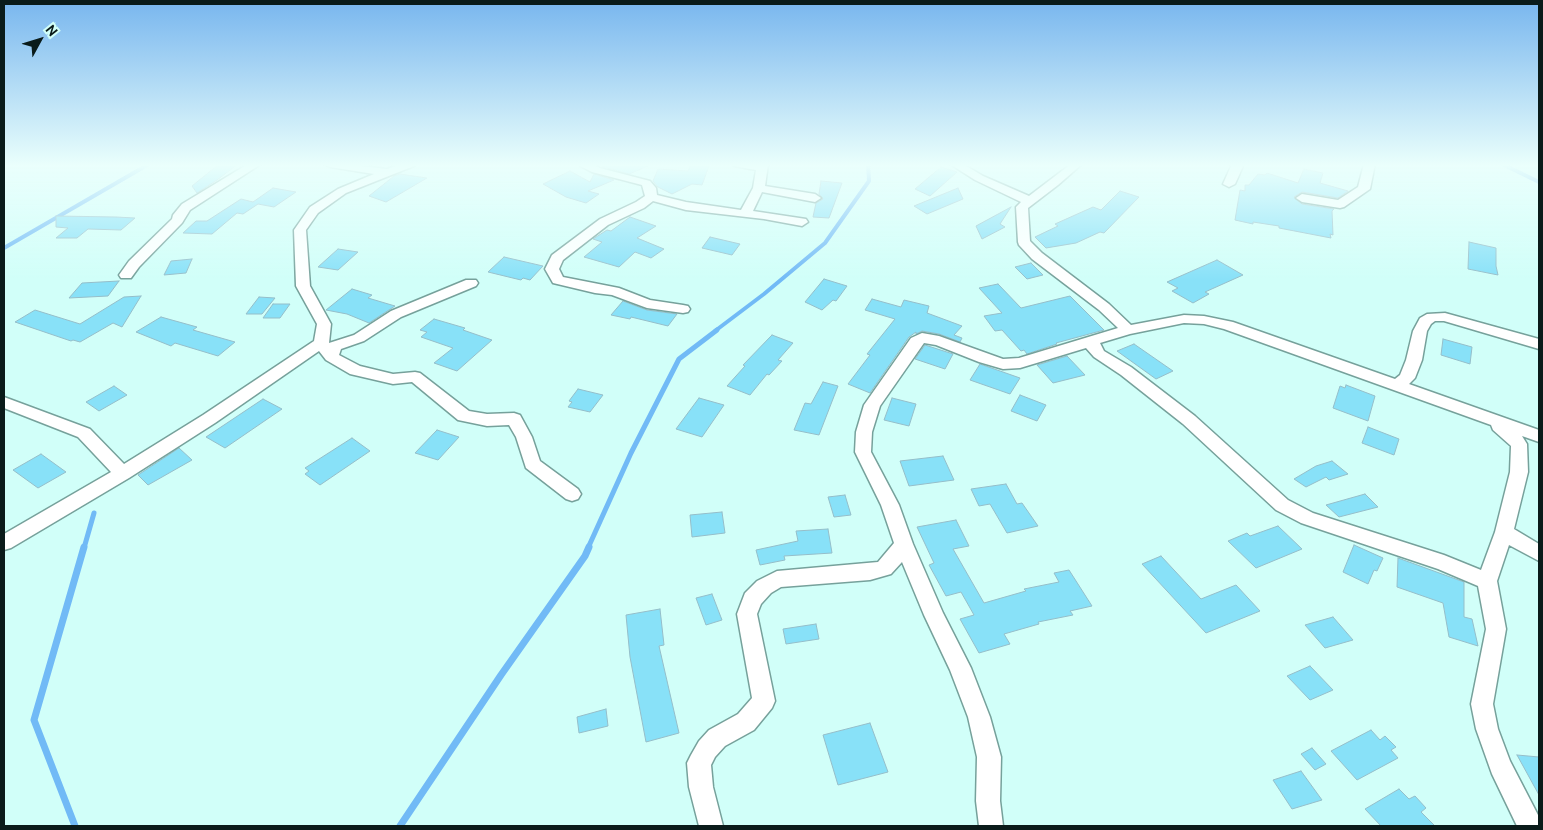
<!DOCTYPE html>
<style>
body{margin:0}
#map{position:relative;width:1543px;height:830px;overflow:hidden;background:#d1fff9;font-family:Cabin,sans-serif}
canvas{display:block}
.frame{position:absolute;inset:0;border:5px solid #0a1b1a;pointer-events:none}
.north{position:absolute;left:15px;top:15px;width:50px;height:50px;-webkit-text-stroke:4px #d1fff9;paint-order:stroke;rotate:51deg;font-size:14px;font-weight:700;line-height:20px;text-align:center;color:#0a1b1a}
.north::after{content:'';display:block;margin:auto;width:18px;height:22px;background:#0a1b1a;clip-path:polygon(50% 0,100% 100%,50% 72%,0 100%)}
</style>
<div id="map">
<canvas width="1543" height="830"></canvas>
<div class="frame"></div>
<div class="north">N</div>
</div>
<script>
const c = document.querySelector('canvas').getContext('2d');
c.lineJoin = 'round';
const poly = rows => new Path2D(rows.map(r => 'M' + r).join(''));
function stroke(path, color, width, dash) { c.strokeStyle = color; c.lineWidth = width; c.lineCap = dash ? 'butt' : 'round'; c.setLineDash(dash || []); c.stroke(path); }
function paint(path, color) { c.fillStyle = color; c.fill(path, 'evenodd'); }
stroke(poly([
 [1502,164,1539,182],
 [4,248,149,164],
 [715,331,764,294,825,243,869,181,868,164]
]), '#71baf6', 4);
stroke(poly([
 [84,548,94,513],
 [588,548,631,453,679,359,717,330]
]), '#71baf6', 5);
stroke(poly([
 [75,826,34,720,84,547],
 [400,826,501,675,585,556,589,547]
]), '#71baf6', 7);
const building = poly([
 [219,164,238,164,217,180,197,193,192,186,219,164],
 [600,164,653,164,629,174,601,166,600,164],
 [691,164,709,166,702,185,692,184,672,194,658,187,653,181,658,169,688,171,691,164],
 [941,167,957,172,930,196,915,189,941,167],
 [1304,169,1323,173,1320,183,1348,191,1338,198,1302,192,1294,197,1302,204,1334,209,1332,211,1333,235,1330,234,1331,238,1279,228,1279,226,1253,222,1253,224,1235,220,1240,190,1245,191,1245,185,1249,185,1258,174,1265,175,1267,173,1298,183,1304,169],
 [570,171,590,182,594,174,614,180,588,191,599,194,586,203,566,197,543,184,570,171],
 [400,174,427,178,386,202,369,196,394,176,400,174],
 [821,181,842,183,829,218,813,217,816,203,823,199,819,194,821,181],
 [273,188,296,192,274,207,258,204,243,214,237,213,212,234,183,233,196,221,207,221,241,199,253,202,273,188],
 [958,188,963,199,927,214,914,206,958,188],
 [1120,191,1139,197,1104,233,1100,232,1076,243,1046,248,1035,237,1058,226,1055,224,1093,207,1101,210,1120,191],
 [1011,207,1000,224,1005,227,982,239,976,226,1011,207],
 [56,216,116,217,135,218,121,230,88,229,77,238,56,238,68,228,56,227,56,216],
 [630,217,656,226,637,238,664,249,651,258,635,252,619,267,584,257,602,242,593,239,607,230,611,231,630,217],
 [710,237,740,244,732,255,702,248,710,237],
 [1469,242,1496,248,1496,266,1498,275,1468,269,1469,242],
 [338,249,358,252,338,270,318,267,338,249],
 [504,257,543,266,530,280,523,278,521,280,488,272,504,257],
 [192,259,186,273,164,275,171,261,192,259],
 [1217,260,1243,275,1205,292,1209,294,1193,303,1172,291,1178,288,1167,282,1217,260],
 [1031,263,1043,275,1027,279,1015,267,1031,263],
 [824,279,847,286,836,301,833,300,822,310,805,302,824,279],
 [119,281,108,296,69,298,82,283,119,281],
 [998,284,1021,308,1070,296,1104,330,1056,343,1057,344,1027,354,1024,350,1021,351,1002,330,995,331,984,316,1002,313,979,288,998,284],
 [352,289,372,295,368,298,395,306,369,323,347,314,326,310,352,289],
 [141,296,122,327,113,323,80,342,73,340,71,341,15,322,35,310,80,324,124,297,141,296],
 [259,297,275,298,262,314,246,314,259,297],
 [872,299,901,307,904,300,929,306,927,313,962,326,954,335,962,338,960,342,939,334,922,331,916,334,916,332,909,337,870,393,848,384,870,355,867,354,895,319,865,310,872,299],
 [623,301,647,310,677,314,668,326,631,317,630,319,611,315,623,301],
 [273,304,290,304,280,318,263,318,273,304],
 [161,317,197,327,193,330,235,342,218,356,175,343,171,346,136,332,161,317],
 [434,319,465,328,463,330,492,340,457,371,434,363,453,348,421,337,427,332,420,330,434,319],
 [772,335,793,343,778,360,782,361,769,375,767,374,750,395,727,386,745,366,743,365,772,335],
 [1443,339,1472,347,1470,364,1441,355,1443,339],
 [1134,344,1173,371,1156,379,1117,351,1134,344],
 [925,345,953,354,945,369,915,359,925,345],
 [1067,356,1085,375,1053,383,1037,365,1067,356],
 [980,364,1020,378,1010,394,970,380,980,364],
 [823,382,838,386,819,435,794,430,805,403,811,404,823,382],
 [1346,385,1375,396,1368,421,1333,408,1340,386,1345,388,1346,385],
 [114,386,127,395,99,411,86,402,114,386],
 [578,389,603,395,590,412,568,407,572,402,569,401,578,389],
 [1020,395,1046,405,1037,421,1011,411,1020,395],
 [699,398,724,405,702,437,676,429,699,398],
 [892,398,916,404,909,426,884,420,892,398],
 [263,399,282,409,225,448,206,437,263,399],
 [1368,427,1399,439,1394,455,1362,443,1368,427],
 [437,430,459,437,438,460,415,453,437,430],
 [352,438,370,451,320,485,305,474,309,471,305,468,352,438],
 [179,448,192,460,148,485,138,475,179,448],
 [41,454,66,472,38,488,13,470,41,454],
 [943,456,954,480,909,486,900,461,943,456],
 [1332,461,1348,474,1329,480,1326,477,1306,487,1294,479,1316,466,1332,461],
 [1006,484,1017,504,1022,503,1038,526,1007,533,990,504,979,506,971,489,1006,484],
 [1365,494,1378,507,1339,517,1326,505,1365,494],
 [845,495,851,515,834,517,828,497,845,495],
 [722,512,725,533,692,537,690,515,722,512],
 [956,520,969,546,953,549,984,603,1026,591,1024,589,1059,582,1054,573,1069,570,1092,606,1070,611,1073,615,1038,622,1039,624,1004,634,1010,644,979,653,960,619,974,615,961,592,946,596,929,565,934,563,917,527,956,520],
 [1278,526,1302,549,1256,568,1228,541,1247,533,1250,536,1278,526],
 [828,529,832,553,784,556,785,560,760,565,756,550,798,541,796,531,828,529],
 [1354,545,1383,558,1377,571,1374,570,1368,584,1343,572,1354,545],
 [1161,556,1201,599,1236,585,1260,611,1206,633,1142,564,1161,556],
 [1398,558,1464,582,1464,617,1472,619,1478,646,1449,637,1443,603,1397,587,1398,558],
 [712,594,722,620,706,625,696,598,712,594],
 [660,609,664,645,659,646,679,733,646,742,630,657,626,615,660,609],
 [1333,617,1353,640,1325,648,1305,625,1333,617],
 [816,624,819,639,786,644,783,629,816,624],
 [1310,666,1333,690,1310,700,1287,676,1310,666],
 [606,709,608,726,579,733,577,717,606,709],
 [870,723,888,772,838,785,823,735,870,723],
 [1371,730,1380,740,1385,736,1396,747,1391,750,1398,758,1357,780,1331,751,1371,730],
 [1312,748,1326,764,1315,770,1301,754,1312,748],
 [1517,755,1539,757,1539,795,1517,755],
 [1301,771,1322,800,1292,809,1273,780,1301,771],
 [1399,789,1409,799,1415,796,1426,808,1421,812,1435,826,1381,826,1365,809,1399,789]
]);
paint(building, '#88e1f8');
stroke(building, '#95bec9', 1);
const street = poly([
 [248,164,261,164,190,210,182,223,139,267,131,278,121,278,119,275,129,261,172,219,173,215,182,204,248,164],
 [324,164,344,164,387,169,401,164,416,164,414,166,346,193,318,213,306,230,310,286,331,324,329,343,354,335,391,311,466,280,476,280,478,283,476,286,401,317,364,341,341,349,339,355,360,366,393,374,415,372,420,373,469,411,487,414,514,413,520,415,532,437,540,461,578,489,581,494,578,499,572,501,566,499,526,468,516,437,509,425,487,426,458,420,412,382,393,384,350,374,326,360,319,351,215,423,129,478,11,548,4,550,4,534,111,472,78,437,4,408,4,397,90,429,124,464,203,415,314,341,317,324,296,286,294,230,310,207,338,189,374,174,330,167,324,164],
 [579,164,592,164,600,168,650,181,656,188,657,195,686,202,741,210,753,188,756,170,734,166,732,164,768,164,765,186,815,194,821,198,815,202,762,192,753,211,806,219,808,222,802,226,764,219,686,210,653,201,644,208,608,225,563,260,559,269,563,277,619,288,650,300,683,305,688,306,690,309,688,312,683,313,647,308,612,295,595,293,553,283,545,269,552,255,600,219,636,202,645,196,642,185,592,172,580,166,579,164],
 [950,164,963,164,983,176,1029,196,1071,164,1082,164,1058,185,1028,208,1030,241,1042,253,1109,304,1131,325,1184,315,1204,316,1233,322,1395,379,1400,375,1406,360,1413,331,1420,318,1427,314,1445,313,1539,339,1539,349,1444,321,1435,321,1431,324,1427,331,1422,360,1415,378,1409,384,1539,430,1539,442,1522,436,1527,444,1528,472,1514,529,1539,544,1539,561,1509,545,1497,581,1506,629,1493,704,1498,729,1510,761,1539,817,1539,826,1517,826,1492,774,1476,729,1471,704,1486,629,1478,586,1438,569,1301,523,1276,510,1183,424,1121,375,1094,357,1086,348,1020,368,1003,369,979,362,936,345,924,343,880,406,872,432,871,452,899,505,913,544,943,613,971,668,990,717,1001,757,1000,801,1003,826,979,826,976,801,977,757,968,717,950,670,924,615,902,562,891,574,870,580,781,587,771,593,761,604,757,614,775,701,772,708,754,730,725,746,715,757,711,765,713,787,723,826,699,826,689,787,687,763,691,755,699,741,709,730,738,714,752,698,737,614,745,593,757,581,777,571,878,562,894,543,881,505,855,452,856,432,864,405,911,338,922,333,939,336,1003,359,1019,358,1118,328,1099,310,1032,259,1019,245,1018,242,1016,207,1021,202,975,180,950,164],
 [1184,323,1204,324,1224,329,1491,425,1493,430,1511,446,1510,472,1495,532,1481,570,1444,555,1313,513,1288,500,1195,416,1131,367,1104,351,1100,343,1130,334,1184,323],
 [1232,164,1244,164,1235,184,1229,187,1223,184,1232,164],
 [1364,164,1375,164,1370,189,1344,207,1340,208,1302,202,1296,198,1302,194,1338,200,1358,187,1364,164]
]);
stroke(street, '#76a19b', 3);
paint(street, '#fff');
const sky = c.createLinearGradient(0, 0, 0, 280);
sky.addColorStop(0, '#78b6ee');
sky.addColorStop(0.59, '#eafffc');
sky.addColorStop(1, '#eafffc00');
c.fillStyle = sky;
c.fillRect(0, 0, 1543, 280);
</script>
